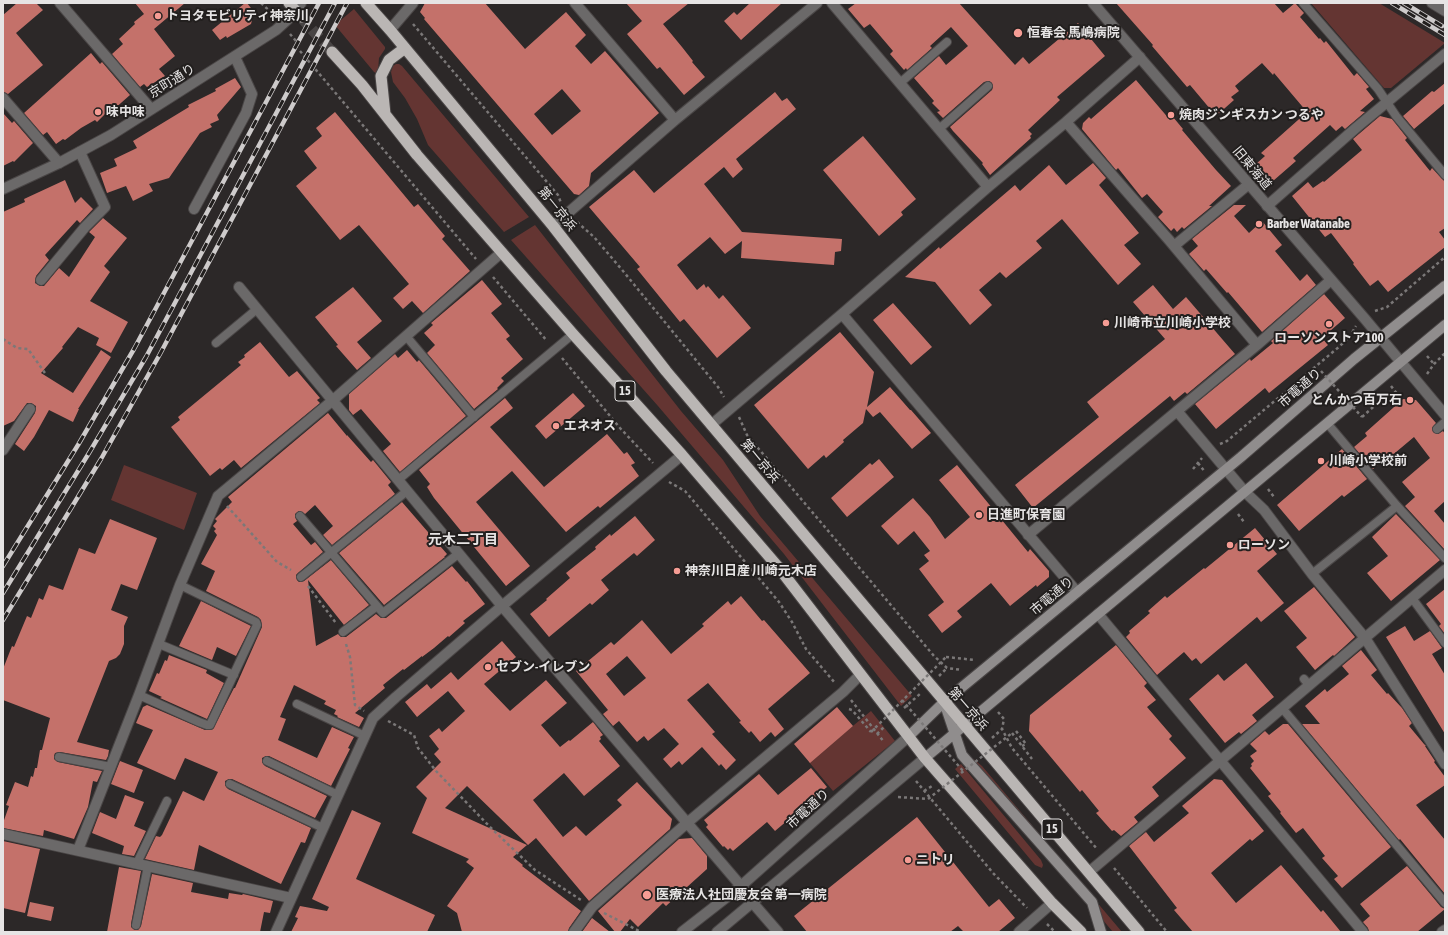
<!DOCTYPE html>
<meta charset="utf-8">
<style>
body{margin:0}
#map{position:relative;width:1448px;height:935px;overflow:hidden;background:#2c2828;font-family:"Asap Condensed",sans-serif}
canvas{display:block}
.frame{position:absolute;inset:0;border:4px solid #e6e4e4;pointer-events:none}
</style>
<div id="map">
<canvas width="1448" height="935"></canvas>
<div class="frame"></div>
</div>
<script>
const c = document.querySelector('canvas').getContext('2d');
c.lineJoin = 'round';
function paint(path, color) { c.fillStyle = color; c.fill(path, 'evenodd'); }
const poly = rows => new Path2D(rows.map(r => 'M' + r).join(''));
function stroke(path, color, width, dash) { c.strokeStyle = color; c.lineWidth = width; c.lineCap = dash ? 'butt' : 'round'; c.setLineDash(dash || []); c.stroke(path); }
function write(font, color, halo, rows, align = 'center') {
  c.font = font + ' "Asap Condensed","Noto Sans JP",sans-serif'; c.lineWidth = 4; c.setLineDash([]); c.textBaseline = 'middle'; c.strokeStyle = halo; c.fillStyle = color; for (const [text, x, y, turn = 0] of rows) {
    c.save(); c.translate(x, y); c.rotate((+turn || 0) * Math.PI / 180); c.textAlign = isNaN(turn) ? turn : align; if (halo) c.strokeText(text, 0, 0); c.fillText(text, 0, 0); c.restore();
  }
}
paint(poly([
 [1311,3,1379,3,1445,43,1391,88,1384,88],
 [354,9,385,47,385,49,379,58,378,71,376,73,374,72,335,25],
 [396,64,399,64,402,66,529,217,504,232,428,145,417,119,405,98,393,82,391,72,393,66],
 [535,225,681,411,723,460,760,516,907,690,912,696,901,706,784,554,658,406,511,240],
 [124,465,197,493,184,530,111,500],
 [871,711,895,741,833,791,809,762],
 [971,757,982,766,1122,932,1113,932,974,768,968,759],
 [961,764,1041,860,1043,865,1042,868,1035,865,955,769]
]), '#643532');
paint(poly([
 [17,3,36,3,43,10,16,33,43,65,8,94,3,92,3,15],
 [135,3,185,3,154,29,175,56,159,69,165,76,147,87,144,84,140,87,112,54,123,44,119,39,135,24,134,22,144,14],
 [245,3,247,3,254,12,251,24,227,38,226,36,220,40,212,30],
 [425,3,485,3,525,49,566,12,586,35,575,46,591,64,605,51,659,113,591,173,589,186,579,195,574,194,424,19,425,18,420,12],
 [562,89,581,111,552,135,534,114],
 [626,3,689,3,663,24,682,47,693,61,692,62,705,77,684,95,660,67,657,69,627,34,642,21],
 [750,3,782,3,741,40,724,21,734,12,737,15],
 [856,3,959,3,1015,65,1023,57,1029,64,1078,23,1105,56,1057,97,1060,100,1028,130,1032,134,1030,136,1031,138,990,175,982,164,983,163,953,131,950,127,992,90,993,87,992,83,989,81,984,82,943,118,937,112,940,111,932,103,934,101,914,78,939,56,946,65,968,46,951,27,930,46,932,48,907,70,906,68,904,70,890,54,893,51,870,24,864,28,848,9],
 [1116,3,1274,3,1283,13,1295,3,1304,13,1300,17,1319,39,1320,38,1324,43,1326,41,1354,76,1357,73,1369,87,1366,89,1374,99,1360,111,1365,112,1345,129,1342,126,1336,131,1330,125,1293,158,1296,161,1273,181,1268,181,1256,167,1257,166,1256,164,1265,156,1261,153,1307,112,1274,73,1273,75,1262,63,1235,86,1239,91,1231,97,1234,100,1216,116,1190,85,1187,87,1152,46,1153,45],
 [91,53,100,64,102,62,130,95,113,110,111,108,97,122,95,120,81,128,65,140,63,139,56,144,47,132,43,135,24,113],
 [235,78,241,87,217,115,219,120,210,124,212,127,200,133,169,178,149,184,153,191,133,201,126,186,107,193,100,173,117,166,114,159,137,148,133,141,189,107,188,105,216,91,215,89],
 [1136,80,1170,120,1173,117,1183,129,1182,130,1216,170,1231,186,1209,206,1212,206,1184,229,1182,227,1177,232,1174,228,1171,231,1158,217,1163,212,1147,194,1142,198,1118,168,1116,170,1082,129,1083,123,1089,117,1091,119],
 [1445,83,1445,103,1414,129,1403,116,1432,91,1434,92],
 [775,92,782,101,787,98,796,109,736,159,743,169,733,178,724,167,704,184,742,232,842,239,841,251,835,252,834,265,741,258,742,241,725,254,710,237,677,265,697,290,704,284,706,288,708,286,719,299,723,295,751,328,717,358,684,319,680,322,637,269,640,267,589,207,634,170,654,193],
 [335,112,414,207,418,204,445,236,442,239,470,271,423,313,412,301,403,309,393,298,409,284,359,225,340,240,296,186,317,168,304,151,322,136,316,128],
 [3,113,12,123,14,121,33,143,14,162,13,161,3,166],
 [1380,116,1392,119,1407,138,1405,140,1430,171,1432,168,1445,182,1445,228,1439,232,1445,240,1445,247,1388,292,1378,280,1370,286,1353,264,1354,263,1331,233,1325,237,1292,196,1308,182,1313,188,1323,181,1324,182,1362,150,1353,139],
 [863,136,916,199,901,212,903,215,879,236,823,170],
 [1093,163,1106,178,1099,185,1139,233,1124,245,1141,264,1118,285,1062,219,1036,241,1042,248,1006,278,1000,272,979,290,992,305,970,325,935,282,905,277,939,247,940,249,1015,185,1020,191,1049,165,1066,185],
 [65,180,75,203,81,197,93,209,80,223,77,220,45,255,49,260,36,276,35,283,40,286,44,286,59,268,69,277,95,237,89,232,103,218,127,238,104,266,110,272,90,301,128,322,111,353,96,345,99,338,78,327,62,347,63,348,41,373,73,393,101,350,111,357,78,409,79,409,73,422,49,410,34,437,24,451,15,444,35,413,36,406,31,403,27,403,14,421,3,426,3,212,25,202,24,199],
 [1234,205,1246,205,1234,216,1249,233,1262,221,1282,245,1275,251,1300,281,1307,274,1316,285,1262,332,1228,292,1227,293,1206,269,1204,271,1189,254,1198,246,1192,239],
 [482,280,502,304,491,313,510,336,506,339,523,359,501,378,504,381,497,388,498,389,474,409,427,353,435,345,424,333,433,325,431,323],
 [1153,285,1173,309,1186,297,1235,354,1187,394,1185,392,1174,401,1170,396,1033,508,1015,485,1099,417,1087,402,1165,339,1133,302],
 [353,287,382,321,357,342,371,358,357,370,336,346,338,345,315,317],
 [1324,294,1345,318,1322,338,1328,345,1269,393,1265,388,1216,429,1195,404,1250,359,1251,361,1273,343,1271,341],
 [893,303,932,347,911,365,873,320],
 [840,332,874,372,867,407,890,387,910,410,911,410,931,433,912,449,880,412,873,417,866,409,863,423,843,440,844,442,826,458,824,455,808,469,754,405],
 [260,342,289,377,297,371,320,398,317,400,320,403,241,468,234,460,222,470,220,468,210,476,171,427,180,420,178,417,241,365,238,362,245,357,244,355],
 [407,350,417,362,419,360,466,416,400,472,383,451,391,444,361,409,353,415,349,410,349,394,395,354,398,358],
 [573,393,585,406,546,439,535,426],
 [505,398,513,408,490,427,544,487,607,434,624,454,627,452,635,463,631,465,639,476,600,508,598,506,566,532,512,471,476,502,530,566,506,586,434,498,427,487,430,484,419,470],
 [1403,399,1416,400,1436,423,1432,428,1433,432,1438,434,1443,431,1445,434,1445,501,1434,511,1445,524,1445,550,1405,506,1415,497,1402,482,1430,458,1414,437,1389,458,1388,456,1373,469,1354,447,1367,436,1365,433],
 [328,413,347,436,347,435,371,462,373,460,391,482,388,485,395,494,332,545,323,535,333,526,315,505,305,514,299,511,295,514,295,517,297,521,293,524,311,545,315,542,323,552,298,573,296,575,297,580,299,582,304,581,331,560,369,605,344,625,308,580,316,646,338,634,341,637,346,637,376,614,381,618,386,618,452,566,466,582,467,581,485,604,463,621,465,623,449,637,448,636,434,648,422,657,422,656,404,670,403,669,383,685,385,688,355,713,364,718,359,727,337,717,338,716,334,714,336,710,324,704,326,701,294,685,280,717,286,719,278,740,317,758,332,727,354,737,348,748,350,749,331,786,269,756,266,756,262,758,262,762,265,766,327,796,315,818,232,779,229,779,225,781,225,785,228,789,311,828,305,843,301,842,281,884,199,845,194,870,145,859,156,836,160,837,162,835,183,791,204,801,218,772,185,758,175,780,137,763,153,730,136,723,143,707,147,705,205,730,213,729,234,688,235,688,262,627,261,620,258,617,206,591,215,571,201,564,217,535,214,531,216,529,213,526,217,521,215,519,232,502,228,497],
 [1342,449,1367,479,1344,497,1342,495,1299,531,1277,505],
 [879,459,894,477,847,517,831,498,870,463,872,465],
 [957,465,1028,552,1030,549,1049,571,1049,577,1037,587,1036,585,1010,606,991,583,957,611,962,617,942,633,928,615,944,602,919,569,929,561,924,555,930,551,914,531,898,545,881,526,913,498,930,517,945,539,970,517,939,480],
 [402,502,447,554,444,557,445,557,384,605,339,553],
 [1396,514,1440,560,1391,601,1367,573,1388,556,1372,537],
 [635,516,655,540,637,556,634,553,601,580,609,590,592,605,590,603,549,637,530,614,547,600,546,599,570,578,566,573,596,549,595,547,610,534,611,536],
 [110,519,157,538,137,590,121,584,111,610,128,617,124,626,124,644,120,654,116,658,109,661,77,742,109,750,108,756,106,760,60,752,55,753,54,756,54,759,58,762,102,771,97,782,93,781,88,807,74,839,44,830,43,836,3,828,3,823,9,806,6,805,15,782,28,787,31,776,33,777,35,768,37,768,40,750,42,750,50,718,3,700,3,669,12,646,14,647,27,616,31,618,39,598,43,600,49,585,63,590,79,548,95,554],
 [1255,528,1277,554,1257,571,1284,603,1261,622,1257,617,1201,664,1196,658,1192,661,1184,652,1157,675,1126,637,1130,633,1129,631,1150,613,1148,611,1165,596,1167,598,1204,568,1205,569],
 [1314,587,1355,637,1334,656,1333,655,1315,670,1296,647,1307,638,1284,611],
 [1445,589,1445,634,1439,626,1441,624,1426,604],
 [741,596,762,621,764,620,810,673,768,709,784,729,775,737,771,732,760,742,751,731,749,733,739,722,741,721,708,683,687,700,715,732,712,734,736,760,726,770,721,764,719,766,702,747,682,765,679,761,671,768,663,759,679,744,664,728,648,741,644,736,637,742,619,721,613,726,603,714,608,710,576,671,611,642,614,645,642,620,671,654,704,626,702,624,728,601,731,605],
 [627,656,646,678,624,696,606,674],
 [201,601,251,626,236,656,217,647,212,660,179,646],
 [1405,626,1414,641,1430,631,1442,648,1432,654,1445,675,1445,734,1386,637],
 [502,641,516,657,484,684,510,711,546,680,567,703,541,725,560,747,569,740,570,741,593,722,603,735,600,737,601,739,599,741,620,766,584,796,564,773,533,800,563,837,576,826,586,836,622,805,617,800,637,782,672,819,670,829,589,901,536,838,528,845,467,786,445,808,527,845,513,857,523,865,522,866,581,911,569,928,568,932,462,932,457,913,447,906,474,868,466,862,469,859,412,833,427,798,416,787,441,762,434,754,439,749,429,736,439,728,442,732,465,711,448,691,417,717,405,702,427,684,431,689,451,672,458,680],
 [1116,645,1147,683,1144,686,1156,700,1147,707,1172,736,1169,739,1186,758,1152,787,1159,796,1134,817,1138,822,1121,836,1114,830,1112,831,1096,813,1099,811,1082,790,1080,792,1029,731,1030,715],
 [1361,650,1377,670,1371,675,1387,694,1388,693,1402,708,1412,723,1409,726,1424,744,1426,746,1425,746,1435,761,1434,762,1445,777,1445,785,1416,805,1445,840,1445,894,1400,839,1399,840,1302,724,1320,724,1305,706,1325,689,1327,692,1349,674,1342,666],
 [169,655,207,670,206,673,224,683,207,719,160,698,162,697,149,691,157,673,159,674,165,660,167,661],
 [1246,663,1274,697,1252,715,1257,721,1241,734,1239,732,1225,743,1189,699,1218,674,1224,681],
 [837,707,853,726,810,763,794,744],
 [1283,724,1288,724,1391,847,1342,888,1334,879,1338,876,1322,858,1325,856,1303,828,1296,833,1280,813,1281,812,1268,796,1271,794,1250,768,1252,766,1251,764,1254,761,1250,756,1257,751,1250,744,1265,731,1269,735],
 [120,761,143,770,134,793,111,784],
 [811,768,827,787,775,831,767,822,733,851,730,848,728,850,724,846,723,847,706,827,708,825,704,820,759,774,778,795],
 [1214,779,1222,780,1264,831,1252,841,1250,839,1211,873,1236,903,1281,865,1321,912,1323,910,1341,932,1193,932,1174,910,1177,908,1129,846,1146,832,1154,842,1189,813,1182,806],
 [125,795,144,802,134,826,146,831,134,856,122,854,124,846,92,833,100,812,116,819],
 [352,810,381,823,356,879,435,915,427,932,291,932,298,918,295,917,300,906,327,911,329,907,312,899],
 [917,817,989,907,999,899,1015,918,998,932,964,932,958,926,950,932,807,932,794,916],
 [692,838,707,856,707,869,666,906,663,903,638,927,630,919,620,932,615,932,598,911,679,839],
 [3,841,40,849,25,913,3,908],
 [1407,866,1441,907,1445,909,1417,932,1369,932,1368,928,1363,922,1370,916,1360,904],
 [119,867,141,871,131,924,131,927,135,930,138,930,141,926,152,874,193,883,191,892,228,899,229,893,242,895,243,894,273,901,270,913,264,912,260,932,107,932],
 [30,902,54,907,51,921,27,916],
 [592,918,610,932,582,932]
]), '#c4716a');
stroke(poly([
 [301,17,332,52]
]), '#484444', 11, [11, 5.5]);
const service = poly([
 [1303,3,1378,89,1396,116,1445,175],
 [900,83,947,42],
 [939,129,988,86],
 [406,336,474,417],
 [216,343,257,309],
 [1327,423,1397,506,1445,558],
 [1437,429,1445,422],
 [398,480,573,334],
 [300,516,383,613,458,554],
 [1312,574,1397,506],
 [301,577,407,491],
 [1412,598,1445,643],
 [343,632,377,606],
 [159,644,234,675],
 [1304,679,1309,685],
 [139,695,199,722,207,725,210,725,257,625,256,622,180,585],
 [297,704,365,736],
 [1282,708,1445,903],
 [59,757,111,767],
 [267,761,338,795],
 [230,784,323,828],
 [137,863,167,801],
 [136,925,148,866]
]);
const minor = poly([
 [60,3,151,109],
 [575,3,675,120],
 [832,3,988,187],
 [1432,3,1445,11],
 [390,30,413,3],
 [3,98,59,163],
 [1066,122,1169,240,1257,345],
 [1267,206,1357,127,1445,54],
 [194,209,246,113,252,94,235,57],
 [553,226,675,120,817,3],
 [1174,246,1249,184],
 [41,280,85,227,105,207,80,152],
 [239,287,502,606,741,886,752,902,778,932],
 [842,314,1077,592],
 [1177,411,1257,345,1331,280],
 [711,425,842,314,988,187,1066,122,1140,57],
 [3,450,30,409],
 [1028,535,1177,411,1245,492,1264,510,1312,574,1365,638,1445,764],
 [1098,614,1363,932],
 [3,834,291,898],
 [78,850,139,695,180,585,218,496,332,401,502,252],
 [1089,872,1445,570],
 [276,932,373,718,396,697,502,606,682,455],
 [574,932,592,907,687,823,843,692,860,675],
 [1019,932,1052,903],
 [1442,932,1445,930]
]);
const tertiary = poly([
 [1093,3,1365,319,1445,415],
 [3,189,59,163,111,135,276,30,296,12,301,3],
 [682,932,741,886,909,736],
 [717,932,925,758]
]);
const secondary = poly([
 [944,702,962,755,1092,902,1101,932],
 [909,736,944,702,1241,457,1354,359,1445,286],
 [925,758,1445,325]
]);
const trunk = poly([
 [289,3,301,17],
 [366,3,390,30,553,226,666,371,1139,932],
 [332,52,362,85,417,155,573,334,682,455,779,568,925,758,1052,903,1081,932],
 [385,114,381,76,389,60,405,48]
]);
stroke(service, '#4a4646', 10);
stroke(minor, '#4a4646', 12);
stroke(tertiary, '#4a4646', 12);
stroke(secondary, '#4a4646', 12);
stroke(trunk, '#4a4646', 13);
stroke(poly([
 [261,3,274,15],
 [413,24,558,195,561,203],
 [290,34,296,41],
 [300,51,476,259],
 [577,222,594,237,623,271,718,387,724,397],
 [493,277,547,341],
 [1375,311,1387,307,1445,257],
 [3,339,17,348,28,349,45,373],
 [1427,356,1434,364],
 [562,358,620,428,653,463],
 [1427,374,1434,364,1445,353],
 [1391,386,1398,395],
 [739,417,747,435,934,656,947,668,962,670],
 [1362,417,1382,399],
 [1220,444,1227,441,1340,346,1350,336,1356,326],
 [1198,463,1205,472],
 [1193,469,1202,458],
 [669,482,685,491,779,602,792,622,806,649,835,683],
 [1268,489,1274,497],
 [227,506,277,562,291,570],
 [1238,514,1244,522],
 [308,586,336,623],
 [346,644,350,657,355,705,364,711],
 [946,657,975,660],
 [939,676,947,668],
 [851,700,884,742],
 [904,708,921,693],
 [849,709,852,710,871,732],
 [998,712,1004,719,1002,729,1012,748,1097,849],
 [388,721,414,735,418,748,436,771,491,828,535,870,581,900],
 [1016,731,1026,744,1022,746],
 [1012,733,1032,759],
 [877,734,884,727],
 [992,738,1002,729],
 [916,781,993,873,1027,908],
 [924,791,932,786],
 [898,797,928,799],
 [1114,868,1167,932],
 [604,913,641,932],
 [1047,924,1055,932]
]), '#7b7878', 2.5, [3, 3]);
stroke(service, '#6b6969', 8);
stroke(minor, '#6b6969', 10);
stroke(tertiary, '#6b6969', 10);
stroke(secondary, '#908d8d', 10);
stroke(trunk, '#bab6b4', 11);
const rail = poly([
 [1392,3,1445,35],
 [1404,3,1442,26],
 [3,566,78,445,134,349,319,3],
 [3,593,89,453,146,357,335,3],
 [3,620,101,459,160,354,347,3]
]);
stroke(rail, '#cecbcb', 4.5);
stroke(rail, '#221f1e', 3, [9]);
stroke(poly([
 [1321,371,1362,417],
 [902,700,963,771],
 [871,732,946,657],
 [928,799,1012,733]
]), '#7b7878', 2.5, [3, 3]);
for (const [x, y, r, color] of [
 [158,16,4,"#f59c94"],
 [1018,33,5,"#f59c94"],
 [98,112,4,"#f59c94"],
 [1171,115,4,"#f59c94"],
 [1259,224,4,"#f59c94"],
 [1106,323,4,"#f59c94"],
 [1329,324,4,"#f59c94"],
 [1410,400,4,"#f59c94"],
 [556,426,4,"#f59c94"],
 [1321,461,4,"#f59c94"],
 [979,515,4,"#f59c94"],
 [1230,545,4,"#f59c94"],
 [677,571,4,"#f59c94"],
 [488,667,4,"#f59c94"],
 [908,860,4,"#f59c94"],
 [647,895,5,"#f59c94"]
]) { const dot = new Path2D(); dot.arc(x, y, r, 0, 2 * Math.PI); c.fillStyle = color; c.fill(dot); stroke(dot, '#221f1e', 1.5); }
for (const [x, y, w] of [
 [625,391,20],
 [1052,829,20]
]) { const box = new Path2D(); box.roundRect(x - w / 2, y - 10, w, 20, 3); c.fillStyle = '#221f1e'; c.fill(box); stroke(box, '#e6e4e4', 1); }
write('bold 12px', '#e6e4e4', null, [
 ["15",625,391],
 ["15",1052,829]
]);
write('bold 13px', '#e6e4e4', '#221f1e', [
 ["トヨタモビリティ神奈川",166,16],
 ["恒春会 馬嶋病院",1027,33],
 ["味中味",106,112],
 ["焼肉ジンギスカン つるや",1179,115],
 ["Barber Watanabe",1267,224],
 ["川崎市立川崎小学校",1114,323],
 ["ローソンストア100",1329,338,"center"],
 ["とんかつ百万石",1402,400,"right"],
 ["エネオス",564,426],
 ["川崎小学校前",1329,461],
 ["日進町保育園",987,515],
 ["ローソン",1238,545],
 ["神奈川日産 川崎元木店",685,571],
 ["セブン-イレブン",496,667],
 ["ニトリ",916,860],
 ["医療法人社団慶友会 第一病院",656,895]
], 'left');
write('13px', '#e6e4e4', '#221f1e', [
 ["京町通り",172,81,-32],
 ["旧東海道",1252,168,50],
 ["第一京浜",557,209,51],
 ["市電通り",1300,388,-41],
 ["第一京浜",760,461,50],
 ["市電通り",1052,596,-40],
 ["第一京浜",968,709,49],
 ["市電通り",808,809,-42]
]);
write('bold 14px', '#e6e4e4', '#221f1e', [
 ["元木二丁目",463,540]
]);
</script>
